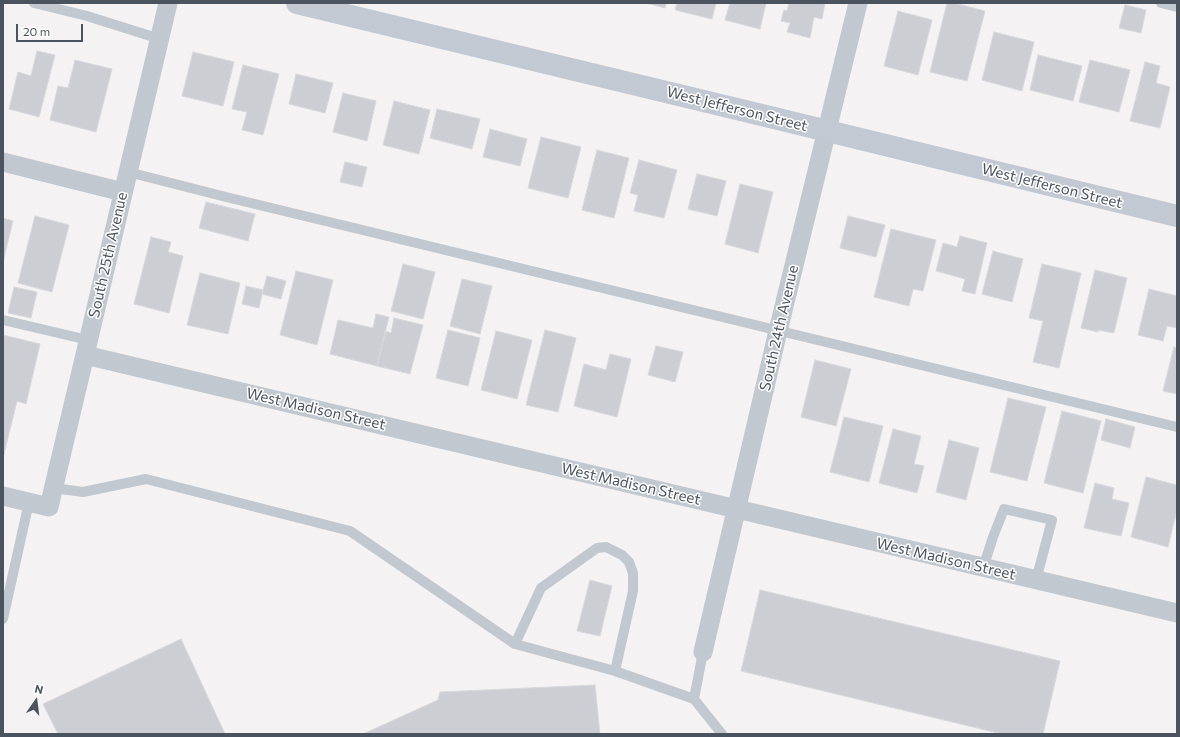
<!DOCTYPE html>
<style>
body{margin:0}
#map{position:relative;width:1180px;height:737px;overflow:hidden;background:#f4f2f2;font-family:Commissioner,sans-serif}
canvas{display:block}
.frame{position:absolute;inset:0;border:4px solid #4b545e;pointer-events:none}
.north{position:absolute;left:16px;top:681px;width:40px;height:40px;-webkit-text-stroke:3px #fff;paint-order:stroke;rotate:14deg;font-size:11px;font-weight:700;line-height:16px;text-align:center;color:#4b545e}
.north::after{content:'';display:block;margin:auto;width:14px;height:18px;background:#4b545e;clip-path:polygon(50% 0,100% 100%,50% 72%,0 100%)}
.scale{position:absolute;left:16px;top:24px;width:67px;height:18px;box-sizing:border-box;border:2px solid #4b545e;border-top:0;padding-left:5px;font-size:12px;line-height:14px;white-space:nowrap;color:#4b545e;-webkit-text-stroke:3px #fff;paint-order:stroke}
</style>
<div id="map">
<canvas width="1180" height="737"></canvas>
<div class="frame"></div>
<div class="north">N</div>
<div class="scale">20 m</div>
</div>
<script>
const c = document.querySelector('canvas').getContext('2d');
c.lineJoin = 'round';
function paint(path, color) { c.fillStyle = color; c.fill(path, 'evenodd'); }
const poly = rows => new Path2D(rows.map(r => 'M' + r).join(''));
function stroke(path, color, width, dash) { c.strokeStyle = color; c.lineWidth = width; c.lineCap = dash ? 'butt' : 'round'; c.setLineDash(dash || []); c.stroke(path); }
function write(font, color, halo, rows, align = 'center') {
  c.font = font + ' Commissioner,sans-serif'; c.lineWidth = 3; c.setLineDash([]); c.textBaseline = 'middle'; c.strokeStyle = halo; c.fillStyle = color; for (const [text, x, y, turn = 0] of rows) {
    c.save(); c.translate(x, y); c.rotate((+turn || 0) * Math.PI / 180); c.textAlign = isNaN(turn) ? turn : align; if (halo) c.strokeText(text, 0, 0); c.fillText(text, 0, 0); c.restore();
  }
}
const building = poly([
 [646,3,666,3,665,8,646,3],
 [677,3,716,3,712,19,675,10,677,3],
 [730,3,766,3,760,29,725,20,730,3],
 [789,3,825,3,822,19,814,17,810,38,787,32,790,23,781,21,784,10,787,11,789,3],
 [947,3,954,3,985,11,967,81,930,72,947,3],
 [1125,5,1146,10,1141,33,1119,28,1125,5],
 [898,11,932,20,918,75,884,66,898,11],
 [994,32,1034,42,1022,91,982,80,994,32],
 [37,51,55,55,39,117,9,109,18,72,31,76,37,51],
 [193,52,234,62,223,106,182,96,193,52],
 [1038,55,1082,66,1073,101,1030,90,1038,55],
 [75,60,112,69,96,132,50,120,58,86,68,88,75,60],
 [1090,60,1130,70,1119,112,1079,102,1090,60],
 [1145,62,1160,66,1156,83,1170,87,1160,128,1130,121,1145,62],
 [243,65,279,74,263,135,242,130,247,112,232,109,243,65],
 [296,74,333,83,325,113,289,104,296,74],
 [343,93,376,101,367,141,333,132,343,93],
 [394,101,430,110,419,154,383,145,394,101],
 [437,109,480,119,472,149,430,138,437,109],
 [490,129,527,139,520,166,483,157,490,129],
 [541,137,581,147,568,198,528,188,541,137],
 [597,150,629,158,614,218,582,210,597,150],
 [639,160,677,170,664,218,634,211,638,195,630,193,639,160],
 [345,162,367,167,362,187,340,182,345,162],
 [697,174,726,181,717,216,688,209,697,174],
 [740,184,773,192,758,253,725,244,740,184],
 [206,202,255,214,248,241,199,228,206,202],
 [35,216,69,225,52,292,18,283,35,216],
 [848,216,885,225,876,257,840,248,848,216],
 [3,218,13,221,3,262,3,218],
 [891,229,936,240,923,291,913,289,909,306,874,297,891,229],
 [960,236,987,243,975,294,962,291,965,279,936,271,943,243,957,247,960,236],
 [151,237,171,242,168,252,183,256,169,313,134,304,151,237],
 [993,251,1023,259,1012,302,982,294,993,251],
 [403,264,435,272,423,319,391,311,403,264],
 [1042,264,1081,273,1059,368,1033,362,1043,321,1029,318,1042,264],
 [1095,270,1127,278,1114,333,1098,330,1098,332,1081,328,1095,270],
 [296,271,333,280,317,345,280,335,296,271],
 [200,273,240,283,228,334,187,325,200,273],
 [267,276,286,281,281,299,262,294,267,276],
 [462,279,492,286,480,334,450,326,462,279],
 [246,286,263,290,259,308,242,304,246,286],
 [14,287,37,292,31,318,8,313,14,287],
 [1149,289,1177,296,1177,328,1167,326,1163,341,1138,335,1149,289],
 [376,314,389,317,377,366,330,354,338,320,373,328,376,314],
 [394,318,423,325,410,374,377,366,385,331,391,333,394,318],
 [448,330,480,338,468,386,436,378,448,330],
 [545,330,576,338,558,412,526,405,545,330],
 [496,331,532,340,517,399,481,390,496,331],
 [3,335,40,344,26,404,17,401,3,458,3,335],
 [656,346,683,352,675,382,648,375,656,346],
 [1174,347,1177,348,1177,394,1163,391,1174,347],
 [610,354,631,359,617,417,574,406,584,364,606,370,610,354],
 [815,360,851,369,836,426,801,417,815,360],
 [1008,398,1046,407,1027,481,990,472,1008,398],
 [1062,411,1101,421,1083,493,1044,483,1062,411],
 [844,417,883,426,869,482,830,472,844,417],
 [1106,419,1135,427,1130,448,1101,440,1106,419],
 [893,429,921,436,914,464,924,466,917,493,879,483,893,429],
 [949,440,979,448,966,500,936,492,949,440],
 [1146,477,1177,485,1177,510,1168,547,1131,537,1146,477],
 [1095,483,1114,488,1112,499,1129,503,1121,536,1084,528,1095,483],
 [590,580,612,586,600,636,577,631,590,580],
 [760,590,1060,661,1043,734,1002,734,741,671,760,590],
 [181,639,225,734,58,734,43,704,181,639],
 [595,685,600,734,363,734,438,700,440,692,595,685]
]);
paint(building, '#ccced4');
stroke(building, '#d7d8dc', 1);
stroke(poly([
 [34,3,87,16,160,39],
 [1161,3,1177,7],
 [128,172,226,197,1177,427],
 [3,320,88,340],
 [54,488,83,492,146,479,350,531,515,644,615,671,694,699],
 [983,568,993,537,1004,509,1052,520,1036,580],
 [3,619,29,502],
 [515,644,541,588,597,548,606,547,622,555,629,562,633,573,633,591,615,671],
 [703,652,694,699,722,734]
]), '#c1c8cf', 10);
stroke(poly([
 [3,162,123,192],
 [85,355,1177,613],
 [3,496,49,507,168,3],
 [703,652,778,331,858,3]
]), '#c1c8cf', 19);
stroke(poly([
 [297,3,770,117,1177,216]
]), '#c2c9d3', 22);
write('15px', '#4b545e', '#fff', [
 ["West Jefferson Street",737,109,14],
 ["West Jefferson Street",1052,186,14],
 ["South 25th Avenue",108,255,-77],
 ["South 24th Avenue",779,328,-77],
 ["West Madison Street",316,409,13],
 ["West Madison Street",631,484,13],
 ["West Madison Street",946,559,13]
]);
</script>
